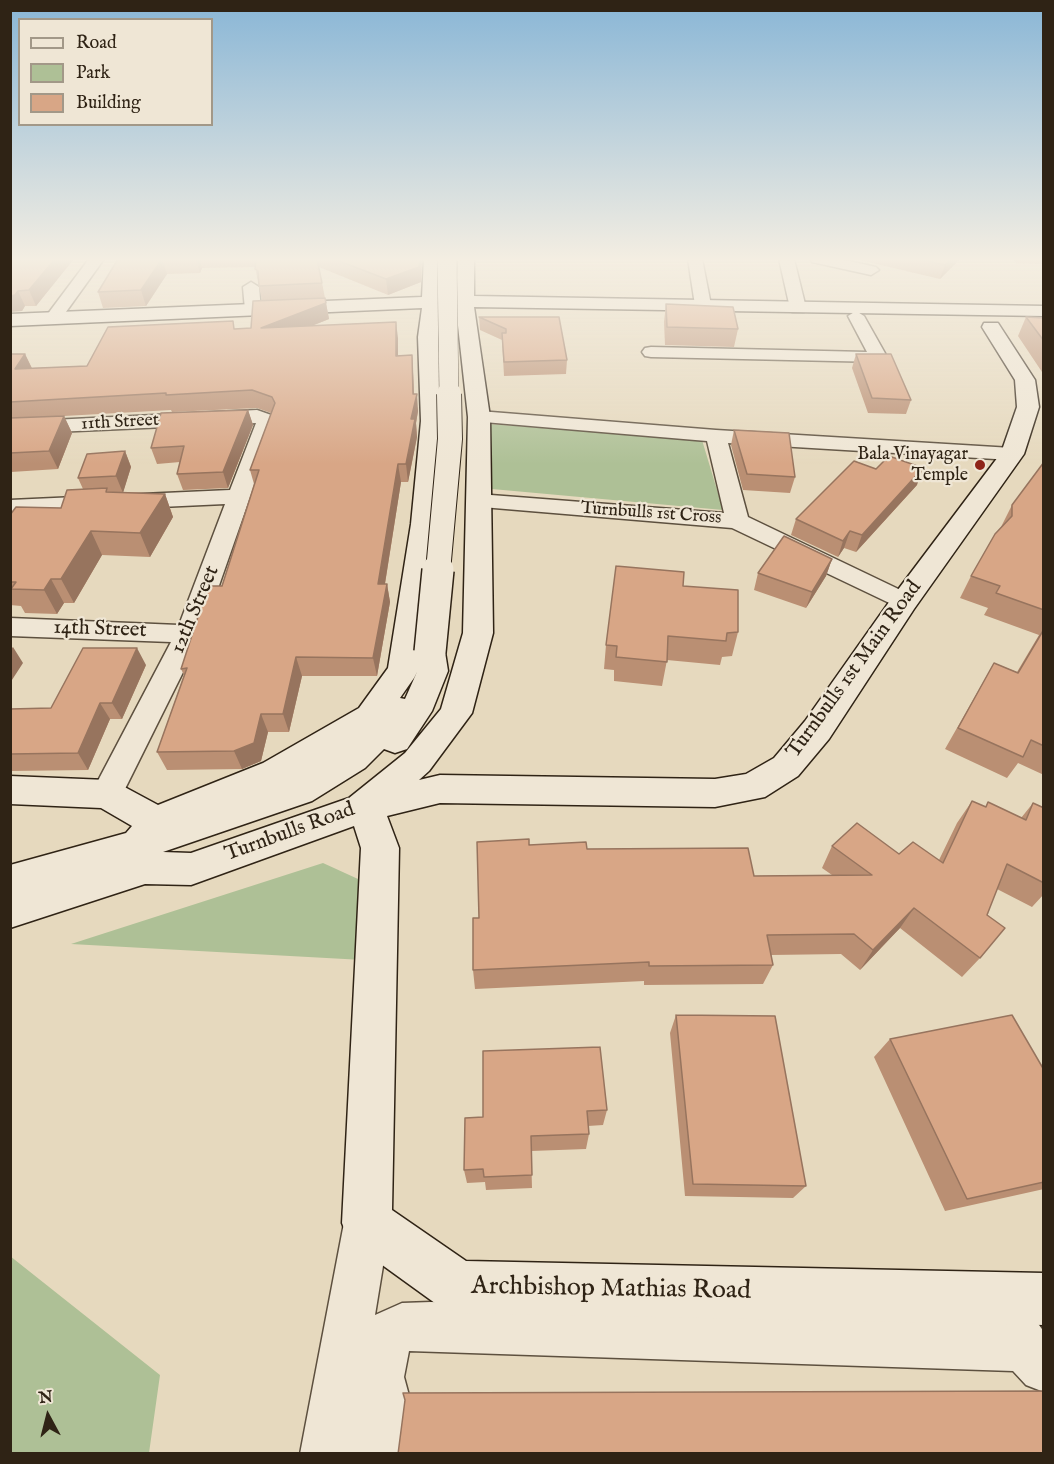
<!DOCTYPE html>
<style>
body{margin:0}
#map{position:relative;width:1054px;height:1464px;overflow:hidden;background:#e6d9be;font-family:"IM FELL English",serif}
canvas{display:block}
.frame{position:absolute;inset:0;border:12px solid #2f2315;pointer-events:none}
.legend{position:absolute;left:18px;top:18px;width:195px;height:108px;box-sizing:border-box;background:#efe6d5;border:2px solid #a29888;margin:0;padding:8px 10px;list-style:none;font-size:18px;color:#2f2315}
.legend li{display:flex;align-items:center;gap:12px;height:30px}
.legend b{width:30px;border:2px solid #a29888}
.north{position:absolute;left:18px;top:1386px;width:60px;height:60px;-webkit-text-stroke:4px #efe6d5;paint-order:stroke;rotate:353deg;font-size:16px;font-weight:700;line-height:24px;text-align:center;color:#2f2315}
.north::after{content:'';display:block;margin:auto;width:21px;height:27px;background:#2f2315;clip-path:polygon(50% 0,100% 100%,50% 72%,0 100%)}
</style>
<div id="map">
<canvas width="1054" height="1464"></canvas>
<div class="frame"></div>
<ul class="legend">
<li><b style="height:8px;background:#efe6d5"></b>Road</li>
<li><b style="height:16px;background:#aec096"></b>Park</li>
<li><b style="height:16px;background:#d8a686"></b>Building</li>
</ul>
<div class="north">N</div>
</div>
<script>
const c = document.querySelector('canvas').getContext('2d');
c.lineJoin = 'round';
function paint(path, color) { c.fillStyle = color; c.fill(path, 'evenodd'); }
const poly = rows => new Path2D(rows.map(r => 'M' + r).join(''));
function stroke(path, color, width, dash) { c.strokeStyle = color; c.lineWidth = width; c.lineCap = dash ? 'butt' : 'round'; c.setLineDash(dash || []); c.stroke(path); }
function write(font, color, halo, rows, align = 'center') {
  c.font = font + ' "IM FELL English",serif'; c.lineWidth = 4.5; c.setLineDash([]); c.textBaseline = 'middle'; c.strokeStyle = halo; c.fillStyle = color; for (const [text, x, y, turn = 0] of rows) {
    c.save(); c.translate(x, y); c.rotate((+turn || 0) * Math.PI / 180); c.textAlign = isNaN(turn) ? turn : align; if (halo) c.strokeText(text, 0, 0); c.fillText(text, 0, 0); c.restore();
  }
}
paint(poly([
 [488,424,702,440,723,510,492,489],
 [323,863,369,884,363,960,71,944],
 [10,1256,160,1375,149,1453,11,1453]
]), '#aec096');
const street = poly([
 [89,259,104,259,58,323,46,323,44,319,89,259],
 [688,259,702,259,711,305,709,308,703,310,695,305,688,259],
 [779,259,794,259,806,308,804,312,792,312,790,308,779,259],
 [810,259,840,259,876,267,879,270,871,275,812,262,810,259],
 [251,282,259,287,261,310,253,315,245,310,243,287,251,282],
 [856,311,864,316,886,355,881,362,651,357,645,356,642,352,645,348,651,347,867,352,848,316,856,311],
 [257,410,274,416,277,420,202,634,118,803,107,807,96,803,91,794,171,642,10,636,10,618,179,625,225,504,10,514,10,500,230,490,256,423,10,434,10,422,257,410],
 [479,411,716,430,1012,448,1019,450,1023,454,1019,458,1012,460,728,443,748,517,913,596,917,602,913,608,904,610,732,528,470,506,467,501,470,496,478,494,724,513,707,441,472,421,469,417,472,413,479,411],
 [367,1200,383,1207,390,1223,375,1315,402,1303,431,1302,992,1321,996,1312,1013,1305,1030,1312,1044,1332,1044,1392,1026,1385,1013,1371,409,1351,404,1377,411,1403,406,1454,300,1454,344,1223,351,1207,367,1200]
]);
const secondary = poly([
 [424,259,440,259,440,297,456,296,458,259,474,259,474,296,1044,306,1044,316,474,307,490,417,493,633,472,713,429,771,419,780,440,775,715,779,746,774,774,758,805,721,894,595,1001,453,1017,407,1015,380,982,327,984,323,998,323,1035,380,1039,407,1024,454,914,609,829,739,798,776,765,797,715,807,440,803,387,816,399,848,392,1210,466,1261,1044,1273,1044,1325,458,1313,439,1306,349,1241,342,1223,361,848,354,826,191,885,145,884,10,928,10,865,126,833,132,826,101,808,10,804,10,776,107,780,119,784,158,805,263,763,359,708,388,668,411,524,421,421,418,337,422,308,10,326,10,314,422,297,424,259],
 [440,307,456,307,468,417,463,633,441,709,405,753,349,798,191,853,163,852,312,801,365,768,384,749,395,753,407,749,432,711,448,671,445,652,441,645,430,642,422,644,437,524,443,421,438,337,440,307],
 [417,672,405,699,400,698,414,678,417,672]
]);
stroke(street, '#5d503f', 3);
stroke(secondary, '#2f2315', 3);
paint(street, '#efe6d5');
paint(secondary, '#efe6d5');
const secondaryBridgeFar2 = poly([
 [447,259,449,396]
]);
const secondaryBridgeFar1 = poly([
 [438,571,450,439,449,394]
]);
const secondaryBridge = poly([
 [430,652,438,570]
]);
stroke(secondaryBridgeFar2, '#2f2315', 20, []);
stroke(secondaryBridgeFar1, '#2f2315', 26, []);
stroke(secondaryBridge, '#2f2315', 34, []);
stroke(secondaryBridgeFar2, '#efe6d5', 19);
stroke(secondaryBridgeFar1, '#efe6d5', 24);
stroke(secondaryBridge, '#efe6d5', 31);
paint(poly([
 [10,259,86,259,73,260,36,306,25,306,22,311],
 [118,259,422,259,421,282,388,295,319,267,329,319,312,326,398,338,398,356,412,355,413,372,414,394,418,411,416,423,417,437,408,482,401,482,385,584,387,584,390,602,377,676,302,676,289,732,268,732,261,761,242,769,167,770,157,752,184,675,181,669,222,586,254,484,250,470,271,413,257,408,172,412,171,410,64,416,72,433,58,469,11,472,10,471,10,354,25,354,32,368,87,366,235,329,251,328,262,301,255,267,202,268,200,273,167,274,146,306,103,308,98,292],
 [855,259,960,259,940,279],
 [1003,259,1044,259,1044,264,1016,263,1014,260],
 [666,304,738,329,734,347,665,345,664,322],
 [479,317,559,317,567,360,566,374,504,376,502,340,480,330],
 [1026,317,1044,318,1044,375,1018,336],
 [856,354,911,400,906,414,868,413,852,368],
 [248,410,253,425,228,488,183,490,177,474,180,462,157,464,151,448],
 [734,430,795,477,790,493,743,490,731,445],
 [125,451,131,467,123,492,165,494,173,517,150,557,102,555,74,603,64,603,57,614,25,613,21,606,10,605,10,515,61,508,83,489,78,478],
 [1044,462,1044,775,1018,763,1007,778,945,749,994,663,1017,672,1039,635,984,615,988,608,960,598,971,576,1001,527,1012,505],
 [917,485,856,552,844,548,838,557,791,535,796,519],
 [832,559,826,576,806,608,754,590,758,573],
 [683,586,738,632,732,656,722,657,720,665,667,660,662,686,614,681,614,670,604,669,606,645],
 [146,665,122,719,110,719,88,770,10,771,10,709,51,708],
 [972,801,985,807,988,802,1021,818,1033,803,1044,808,1044,894,1032,907,997,889,987,915,980,958,962,977,900,928,860,970,841,954,771,955,773,965,763,984,644,985,644,981,475,989,473,970,479,918,529,845,587,849,754,876,832,875,822,868,832,846,939,860,957,823],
 [676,1015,806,1186,793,1198,685,1196,670,1033],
 [890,1039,1044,1070,1044,1189,945,1211,874,1057],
 [607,1110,603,1125,588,1126,589,1134,586,1149,531,1151,532,1188,486,1190,485,1182,467,1183,464,1170,465,1118]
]), '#ba8f73');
paint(poly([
 [55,259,72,259,73,260,36,306,29,290],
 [162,259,167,274,146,306,141,290],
 [196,259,200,259,202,268,200,273],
 [420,259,422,259,421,282,388,295,386,279],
 [951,259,960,259,940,279,945,265],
 [18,291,25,306,22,311,10,312,10,296],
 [326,303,329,319,265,344,261,328],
 [396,322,398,338,398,373,396,356],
 [25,354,33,371,15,369],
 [412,355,413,372,414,404,417,394,418,411,416,423,417,437,408,482,406,464,413,394],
 [248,410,253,425,228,488,223,472],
 [64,416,72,433,58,469,49,451],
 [125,451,131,467,123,493,116,476],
 [398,464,401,482,382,602,378,584],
 [923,468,917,485,856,552,862,535],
 [165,494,173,517,150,557,140,533],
 [91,531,102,555,74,603,61,579],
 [850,531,844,548,838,557,843,541],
 [832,559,826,576,806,608,812,592],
 [51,579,64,603,57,614,44,590],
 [387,584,390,602,377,676,373,658],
 [13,647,23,663,10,683,10,650],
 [137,648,146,665,122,719,112,703],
 [296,657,302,676,289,732,283,714],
 [100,703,110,719,88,770,78,753],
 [261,714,268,732,261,761,242,769,234,751],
 [914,908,900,928,860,970,873,950]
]), '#97745e');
const building = poly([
 [10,259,55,259,29,290,18,291,15,295,10,296,10,259],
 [118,259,162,259,141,290,98,292,118,259],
 [256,259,317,259,322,283,259,286,258,271,255,269,256,259],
 [334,259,420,259,419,267,386,279,334,259],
 [918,259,951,259,945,265,918,259],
 [325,298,326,303,261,328,396,322,396,356,412,355,413,394,417,394,411,419,415,419,406,464,398,464,378,584,387,584,373,658,296,657,283,714,261,714,254,743,234,751,157,752,187,668,181,669,208,586,222,586,259,470,250,470,275,403,272,397,252,390,166,395,166,393,10,402,10,354,25,354,15,369,87,366,108,327,233,321,234,329,251,328,253,301,325,298],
 [666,304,733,307,738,329,667,327,666,304],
 [479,317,559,317,567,360,504,362,502,333,506,333,506,329,479,317],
 [1026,317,1044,318,1044,341,1026,317],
 [856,354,891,354,911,400,872,398,856,354],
 [248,410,223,472,177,474,184,446,151,448,161,413,248,410],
 [64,416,49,451,10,453,10,418,64,416],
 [734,430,789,433,795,477,747,474,734,430],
 [125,451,116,476,78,478,87,454,125,451],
 [889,456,923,468,862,535,850,531,843,541,796,519,854,461,876,469,889,456],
 [1044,462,1044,610,996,593,1000,586,971,576,995,534,1012,516,1012,505,1044,462],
 [107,488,106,492,165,494,140,533,91,531,61,579,51,579,44,590,11,589,16,582,10,582,10,515,16,507,61,508,67,490,107,488],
 [784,536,832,559,812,592,758,573,784,536],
 [616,566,684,572,683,586,738,590,738,632,727,633,726,641,668,636,667,662,616,657,617,646,606,645,616,566],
 [1044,629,1044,746,1031,740,1023,757,958,728,994,663,1018,673,1044,629],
 [83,648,137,648,112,703,100,703,78,753,10,754,10,709,51,708,83,648],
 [972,801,986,807,988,802,1026,820,1033,803,1044,808,1044,883,1007,864,987,915,1005,928,980,958,914,908,873,950,854,934,767,935,773,965,649,966,649,962,473,970,473,918,479,918,477,842,529,839,529,845,586,842,587,849,748,848,754,876,872,875,832,846,857,823,899,854,913,842,943,863,972,801],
 [676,1015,775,1016,806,1186,693,1184,676,1015],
 [1012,1015,1044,1070,1044,1182,967,1199,890,1039,1012,1015],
 [600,1047,607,1110,587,1111,589,1134,531,1136,532,1175,484,1177,483,1169,464,1170,465,1118,483,1117,483,1051,600,1047],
 [1044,1391,1044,1454,398,1454,405,1400,403,1393,1044,1391]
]);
paint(building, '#d8a686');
stroke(building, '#97745e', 1.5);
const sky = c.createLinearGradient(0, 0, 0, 464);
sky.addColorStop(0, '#89b6d6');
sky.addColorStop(0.56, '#f4eee2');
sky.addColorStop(1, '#f4eee200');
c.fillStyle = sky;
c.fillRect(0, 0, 1054, 464);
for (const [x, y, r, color] of [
 [980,465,6,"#8f2418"]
]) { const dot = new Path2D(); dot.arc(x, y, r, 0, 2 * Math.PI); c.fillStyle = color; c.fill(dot); stroke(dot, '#efe6d5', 2); }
write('18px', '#2f2315', '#efe6d5', [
 ["11th Street",120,423,-3],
 ["Turnbulls 1st Cross",651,514,4]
]);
write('18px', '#2f2315', '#efe6d5', [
 ["Bala Vinayagar",968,455],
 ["Temple",968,476]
], 'right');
write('21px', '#2f2315', '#efe6d5', [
 ["12th Street",196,610,-67],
 ["14th Street",100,630,2],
 ["Turnbulls 1st Main Road",855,670,-54],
 ["Turnbulls Road",290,833,-20]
]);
write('26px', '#2f2315', '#efe6d5', [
 ["Archbishop Mathias Road",611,1290,1]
]);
</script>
